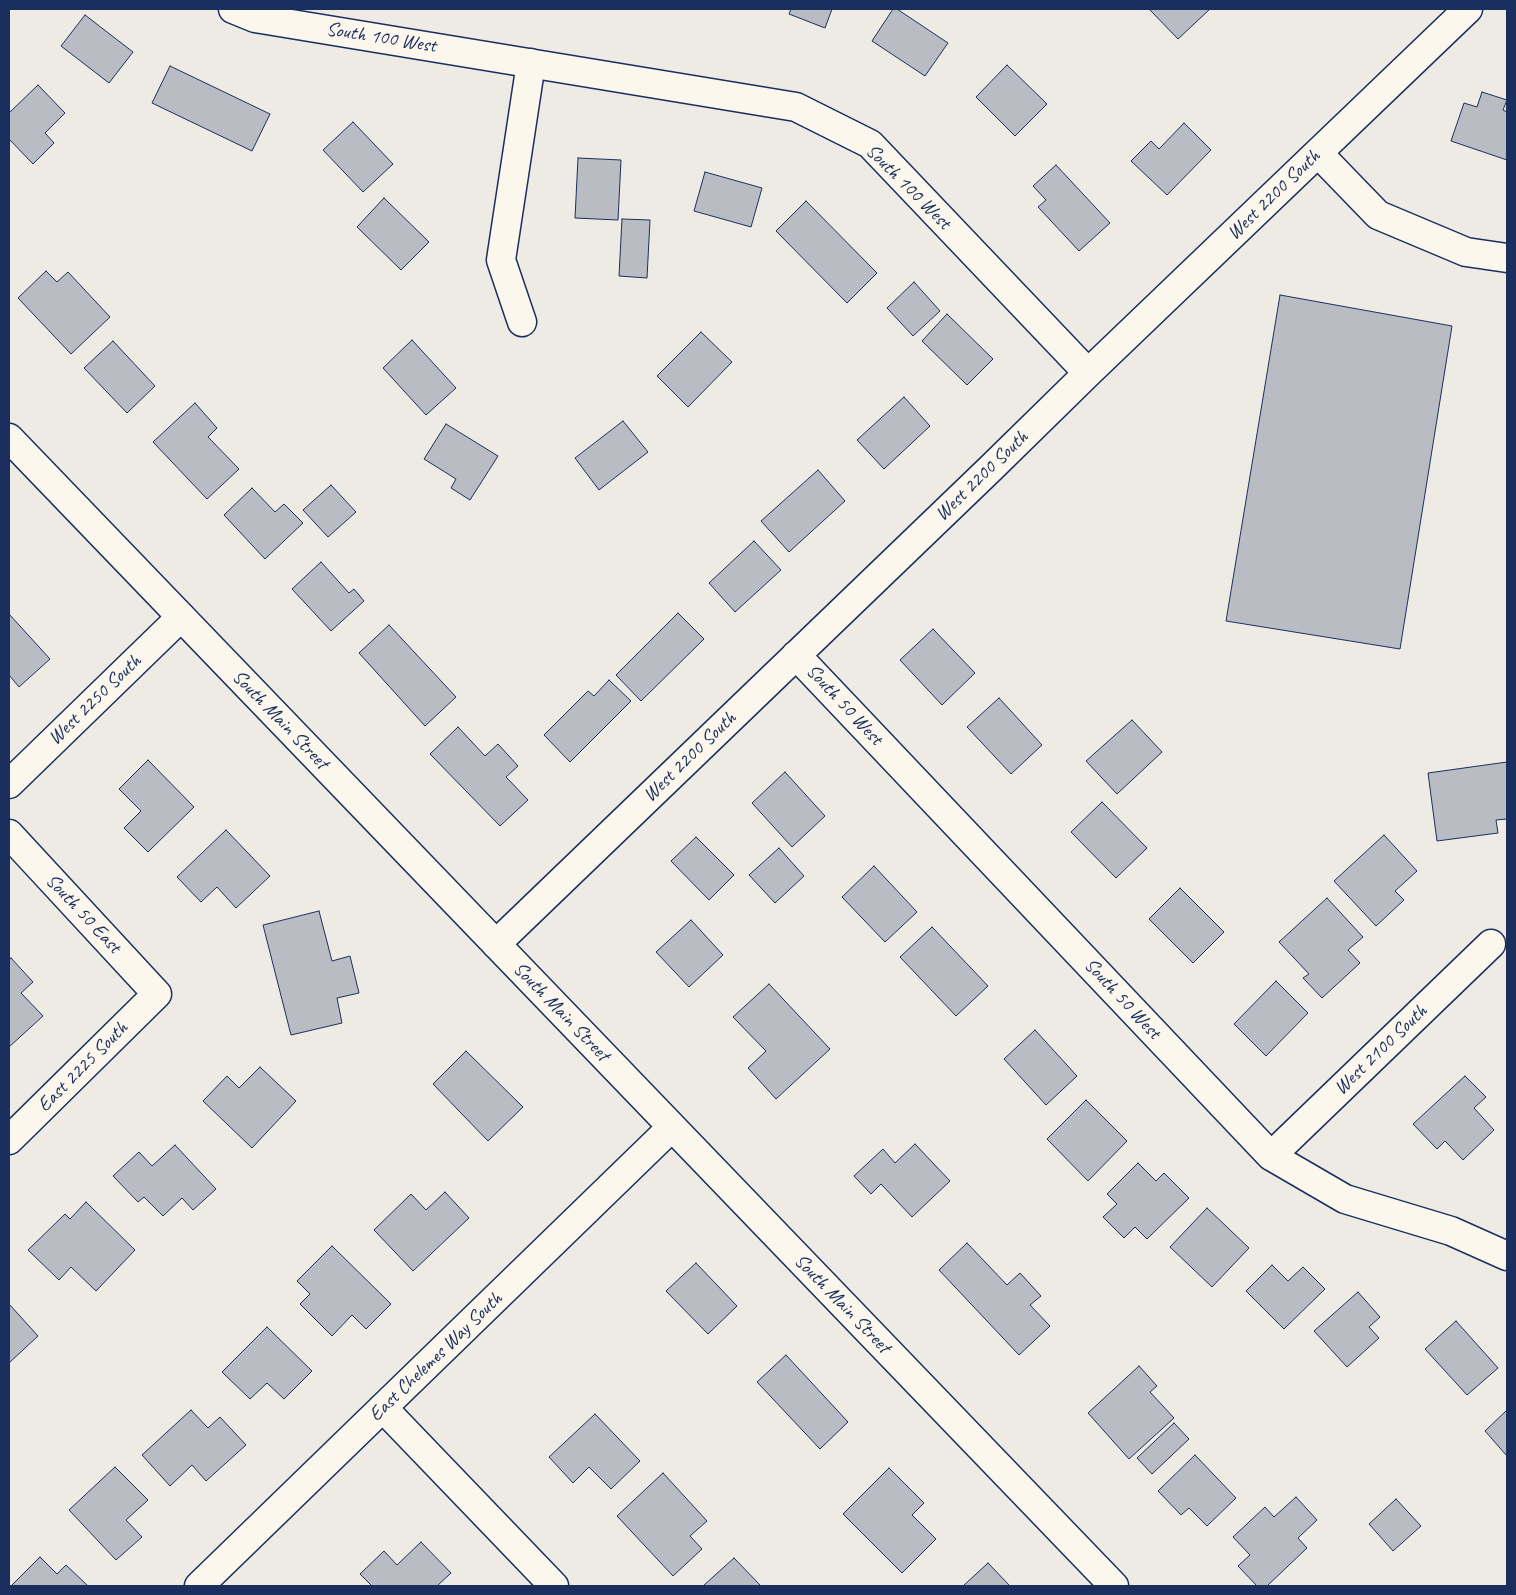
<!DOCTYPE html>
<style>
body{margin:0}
#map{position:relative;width:1516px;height:1595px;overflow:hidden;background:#eeebe4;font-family:Caveat,sans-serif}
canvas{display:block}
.frame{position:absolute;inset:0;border:10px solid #1b2f5e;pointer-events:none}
</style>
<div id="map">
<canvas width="1516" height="1595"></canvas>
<div class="frame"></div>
</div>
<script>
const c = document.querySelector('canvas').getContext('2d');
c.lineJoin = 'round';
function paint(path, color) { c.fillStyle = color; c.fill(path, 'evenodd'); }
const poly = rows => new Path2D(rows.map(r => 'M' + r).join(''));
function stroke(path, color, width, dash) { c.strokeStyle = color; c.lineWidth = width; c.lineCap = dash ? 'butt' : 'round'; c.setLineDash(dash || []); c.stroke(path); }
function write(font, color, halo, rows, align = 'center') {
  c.font = font + ' Caveat,sans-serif'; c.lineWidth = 4; c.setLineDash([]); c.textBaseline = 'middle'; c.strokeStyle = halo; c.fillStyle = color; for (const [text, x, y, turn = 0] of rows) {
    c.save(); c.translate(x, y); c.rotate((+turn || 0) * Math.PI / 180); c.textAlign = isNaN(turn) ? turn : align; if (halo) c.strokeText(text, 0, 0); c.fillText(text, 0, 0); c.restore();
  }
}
const building = poly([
 [791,9,832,9,825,28,789,14,791,9],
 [893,9,897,9,948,43,925,76,872,41,893,9],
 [1149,9,1210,9,1178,39,1149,9],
 [85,15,133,52,109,83,61,46,85,15],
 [1007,65,1047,104,1015,136,976,97,1007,65],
 [170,66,270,114,252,151,152,103,170,66],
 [38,85,65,113,45,133,54,143,33,164,9,139,9,113,38,85],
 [1482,92,1507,100,1503,110,1507,112,1507,160,1451,141,1464,103,1477,107,1482,92],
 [353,122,393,164,363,192,323,150,353,122],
 [1184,123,1211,150,1167,195,1131,161,1151,141,1159,149,1184,123],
 [578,158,621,160,618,220,575,218,578,158],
 [1056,165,1110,223,1079,251,1038,207,1046,200,1033,186,1056,165],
 [705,172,762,188,751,227,694,211,705,172],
 [384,198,429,242,401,270,357,227,384,198],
 [806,201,877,273,847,303,776,231,806,201],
 [622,219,650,220,647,278,619,276,622,219],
 [46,271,57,282,68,272,110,317,71,354,18,298,46,271],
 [914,282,940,311,913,336,887,308,914,282],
 [1280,295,1452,326,1400,649,1226,621,1280,295],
 [947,314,993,359,967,385,922,341,947,314],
 [701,332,732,362,688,407,657,376,701,332],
 [412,340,456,388,426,415,383,368,412,340],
 [113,341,155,386,127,413,84,368,113,341],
 [904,397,930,426,884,469,857,440,904,397],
 [195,403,217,428,208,437,239,469,207,499,153,442,195,403],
 [623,421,648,452,599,490,575,458,623,421],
 [446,424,498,456,470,500,451,488,456,479,424,459,446,424],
 [818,470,845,501,789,552,761,521,818,470],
 [331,485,356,512,328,537,303,510,331,485],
 [252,488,275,512,284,504,303,523,265,559,224,515,252,488],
 [754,541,781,570,735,612,709,583,754,541],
 [321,562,349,593,354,589,364,601,331,631,292,589,321,562],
 [678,613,704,639,641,701,616,675,678,613],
 [9,614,50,659,19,687,9,675,9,614],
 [389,625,456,697,425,726,359,653,389,625],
 [933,629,975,673,942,705,900,660,933,629],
 [609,680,631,701,570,762,544,735,588,691,594,696,609,680],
 [999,698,1042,745,1011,774,967,727,999,698],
 [1132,720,1162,752,1117,794,1086,761,1132,720],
 [458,727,485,756,498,744,518,766,506,777,528,800,500,826,430,754,458,727],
 [148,760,194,807,148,852,124,828,141,811,119,789,148,760],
 [1507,762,1507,819,1496,820,1498,833,1437,841,1428,773,1507,762],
 [785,772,825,816,792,847,752,803,785,772],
 [1102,802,1147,848,1116,878,1071,832,1102,802],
 [226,830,270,876,236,908,217,887,201,902,177,877,226,830],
 [1384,835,1417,871,1395,891,1404,900,1376,926,1334,881,1384,835],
 [696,837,734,875,709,900,671,861,696,837],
 [779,848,804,876,775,903,749,875,779,848],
 [874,866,917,912,885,942,842,897,874,866],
 [1180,888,1224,932,1193,963,1149,919,1180,888],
 [1327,898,1363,937,1348,950,1360,963,1322,998,1303,978,1309,974,1279,942,1327,898],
 [319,911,332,961,350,956,359,993,337,998,342,1023,291,1035,263,925,319,911],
 [691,920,723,955,689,987,656,952,691,920],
 [932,927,988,986,956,1016,900,957,932,927],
 [11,958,33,982,21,993,43,1016,9,1047,9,960,11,958],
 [1276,981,1308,1013,1266,1056,1234,1024,1276,981],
 [769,984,830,1049,776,1099,748,1068,766,1051,733,1017,769,984],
 [1035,1030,1077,1076,1046,1105,1004,1059,1035,1030],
 [466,1051,523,1107,488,1141,433,1084,466,1051],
 [260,1067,296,1101,252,1148,203,1101,227,1076,239,1088,260,1067],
 [1465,1076,1486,1097,1474,1108,1494,1130,1463,1160,1445,1141,1437,1149,1413,1124,1465,1076],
 [1086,1100,1127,1141,1088,1181,1047,1139,1086,1100],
 [915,1144,950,1181,912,1217,881,1184,871,1194,854,1176,883,1149,895,1163,915,1144],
 [175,1145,216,1189,193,1210,182,1198,163,1216,144,1197,138,1202,113,1176,139,1152,152,1166,175,1145],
 [1138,1163,1156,1181,1164,1173,1189,1198,1147,1239,1135,1227,1124,1238,1103,1217,1117,1204,1107,1194,1138,1163],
 [445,1192,469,1218,413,1271,374,1230,411,1194,426,1210,445,1192],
 [86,1202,135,1250,96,1291,71,1267,59,1280,28,1250,65,1214,70,1219,86,1202],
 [1207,1208,1249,1248,1212,1287,1170,1247,1207,1208],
 [967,1243,1007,1285,1020,1273,1041,1296,1030,1305,1050,1326,1019,1355,939,1270,967,1243],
 [332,1246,391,1304,366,1329,352,1315,332,1336,300,1304,310,1294,297,1281,332,1246],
 [696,1263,737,1306,708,1334,666,1291,696,1263],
 [1272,1265,1288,1281,1303,1267,1325,1289,1284,1329,1246,1291,1272,1265],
 [1358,1292,1380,1317,1369,1327,1379,1338,1347,1367,1314,1331,1358,1292],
 [9,1304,38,1336,9,1363,9,1304],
 [1456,1321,1498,1368,1467,1395,1425,1349,1456,1321],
 [267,1327,312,1371,284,1399,267,1383,250,1399,222,1372,267,1327],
 [786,1355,848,1422,820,1449,757,1382,786,1355],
 [1139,1366,1157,1386,1150,1392,1174,1418,1129,1459,1088,1413,1139,1366],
 [191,1410,208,1428,220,1417,246,1445,206,1481,192,1465,170,1486,142,1455,191,1410],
 [1507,1410,1507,1456,1485,1431,1507,1410],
 [595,1414,640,1461,611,1489,589,1467,573,1483,549,1457,595,1414],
 [1174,1423,1189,1439,1152,1474,1137,1458,1174,1423],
 [1195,1455,1236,1498,1207,1526,1189,1508,1181,1515,1158,1491,1195,1455],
 [115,1467,148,1500,126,1520,142,1537,116,1560,69,1510,115,1467],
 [889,1468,924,1503,912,1515,936,1539,902,1573,843,1514,889,1468],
 [663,1473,707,1521,690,1536,702,1549,673,1576,617,1516,663,1473],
 [1296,1497,1317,1520,1298,1538,1307,1548,1267,1586,1257,1586,1238,1566,1250,1555,1233,1537,1265,1507,1274,1517,1296,1497],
 [1396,1499,1421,1526,1393,1551,1369,1524,1396,1499],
 [421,1542,451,1573,437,1586,372,1586,360,1574,384,1551,397,1565,421,1542],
 [40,1557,57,1574,66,1565,88,1586,11,1586,40,1557],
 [734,1558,761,1586,703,1586,734,1558],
 [988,1563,1010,1586,963,1586,988,1563]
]);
paint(building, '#b9bcc3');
stroke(building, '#1b2f5e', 1);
const street = poly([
 [233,9,255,18,796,107,870,144,1088,373],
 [1318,153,1378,215,1466,252,1507,258],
 [522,322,501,260,531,63],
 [796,655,1271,1156,1345,1199,1451,1231,1507,1256],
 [9,784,181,617],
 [9,834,157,994,9,1140],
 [496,944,990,469,1088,373,1468,9],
 [1271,1156,1491,944],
 [383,1408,554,1586]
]);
const secondary = poly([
 [9,438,1114,1586],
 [199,1586,672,1127]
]);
stroke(street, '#1b2f5e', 31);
stroke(secondary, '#1b2f5e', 31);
stroke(street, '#fbf7ec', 28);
stroke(secondary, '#fbf7ec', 28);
write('20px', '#1b2f5e', '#fbf7ec', [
 ["South 100 West",381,38,9],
 ["South 100 West",908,187,45],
 ["West 2200 South",1274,195,-44],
 ["West 2200 South",982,476,-44],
 ["West 2250 South",95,700,-44],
 ["South 50 West",844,705,47],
 ["South Main Street",280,720,46],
 ["West 2200 South",690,757,-44],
 ["South 50 East",83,914,47],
 ["South 50 West",1122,999,47],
 ["South Main Street",561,1012,46],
 ["West 2100 South",1381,1050,-44],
 ["East 2225 South",83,1067,-45],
 ["South Main Street",842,1304,46],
 ["East Chelemes Way South",436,1357,-44]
]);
</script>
